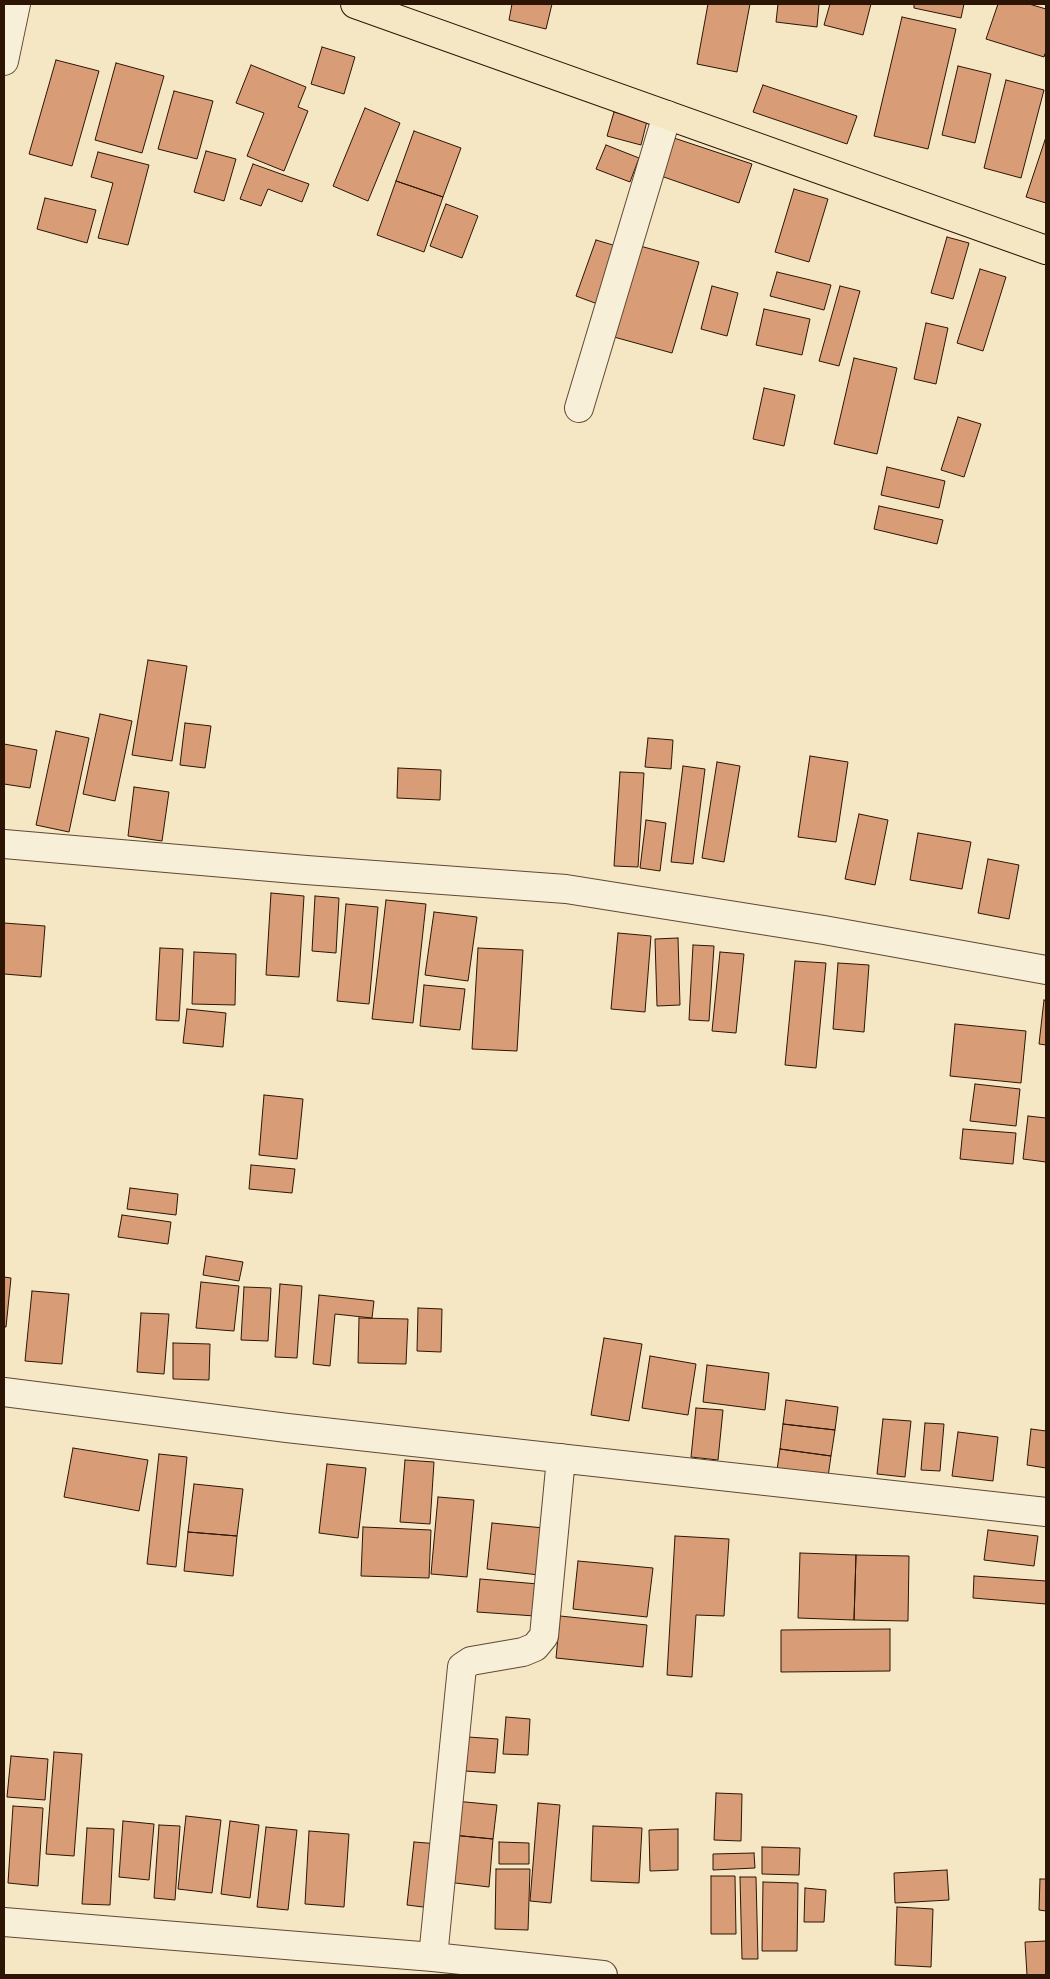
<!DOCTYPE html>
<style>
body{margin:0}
#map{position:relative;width:1050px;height:1979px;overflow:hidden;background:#f5e6c4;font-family:"Gentium Book Plus",serif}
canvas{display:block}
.frame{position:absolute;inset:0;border:5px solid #2d1505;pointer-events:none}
</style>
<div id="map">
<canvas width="1050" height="1979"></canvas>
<div class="frame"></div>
</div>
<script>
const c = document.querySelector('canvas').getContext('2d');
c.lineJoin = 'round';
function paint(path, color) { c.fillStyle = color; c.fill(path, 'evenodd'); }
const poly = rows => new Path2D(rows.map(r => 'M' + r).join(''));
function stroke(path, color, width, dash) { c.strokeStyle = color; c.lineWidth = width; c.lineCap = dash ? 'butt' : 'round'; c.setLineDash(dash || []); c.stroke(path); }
const building = poly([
 [512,4,552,4,546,29,509,20,512,4],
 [708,4,750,4,737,72,697,64,708,4],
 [778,4,819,4,817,27,776,22,778,4],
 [830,4,871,4,863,35,824,25,830,4],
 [914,4,964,4,961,18,914,8,914,4],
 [998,4,1029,4,1046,9,1046,51,1044,57,986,39,998,4],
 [902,17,956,29,928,149,874,136,902,17],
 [322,47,355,57,344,94,311,84,322,47],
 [56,60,99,71,72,166,29,154,56,60],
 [116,63,164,76,142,153,95,140,116,63],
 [251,65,306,87,298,107,308,111,284,171,247,156,264,113,236,103,251,65],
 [958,66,991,74,975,143,942,135,958,66],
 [1006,80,1044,90,1021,178,984,168,1006,80],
 [763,85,857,116,847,144,753,112,763,85],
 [174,91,213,101,197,159,158,149,174,91],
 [365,108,400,123,368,201,333,186,365,108],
 [614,112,647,121,641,145,607,136,614,112],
 [414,131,461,148,443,197,396,181,414,131],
 [671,137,752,164,739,203,658,175,671,137],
 [1045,140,1046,141,1046,203,1026,197,1045,140],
 [606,145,639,158,630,182,596,169,606,145],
 [206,151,236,159,224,201,194,192,206,151],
 [98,152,149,165,128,245,98,238,113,183,91,177,98,152],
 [253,164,309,184,302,202,268,189,261,206,240,199,253,164],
 [396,181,443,197,424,252,377,235,396,181],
 [794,189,828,199,809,262,775,252,794,189],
 [45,198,96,210,87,243,37,229,45,198],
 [446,204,478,216,462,258,430,246,446,204],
 [947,237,969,243,953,299,931,293,947,237],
 [596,240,623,248,603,306,576,296,596,240],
 [640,246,699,262,672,353,614,337,640,246],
 [980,269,1006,277,983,351,957,343,980,269],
 [777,272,831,285,824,310,770,296,777,272],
 [712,286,738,293,727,336,701,329,712,286],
 [840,286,860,291,839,366,819,361,840,286],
 [764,309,810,319,802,355,756,345,764,309],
 [926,323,948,328,936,384,914,379,926,323],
 [854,358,897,368,877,454,834,444,854,358],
 [764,388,795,395,784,446,753,439,764,388],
 [958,417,981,424,964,477,941,470,958,417],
 [887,467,945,481,939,508,881,495,887,467],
 [879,506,943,520,937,544,874,529,879,506],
 [148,660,187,666,172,761,132,755,148,660],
 [100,714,132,721,115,801,83,794,100,714],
 [185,723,211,726,205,768,180,765,185,723],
 [56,731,89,738,69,832,36,825,56,731],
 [648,738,673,740,671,769,645,767,648,738],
 [4,744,37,750,30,788,4,784,4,744],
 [810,756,848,762,836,842,798,837,810,756],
 [717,762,740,766,724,862,702,858,717,762],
 [683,766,705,769,693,864,671,862,683,766],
 [398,768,441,770,440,800,397,798,398,768],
 [620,772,644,773,638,867,614,866,620,772],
 [134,787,169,792,162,841,128,836,134,787],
 [859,814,888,820,875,885,845,879,859,814],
 [646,820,666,823,660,871,640,868,646,820],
 [918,833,971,842,962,889,910,880,918,833],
 [988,859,1019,865,1009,919,978,913,988,859],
 [271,893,304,896,299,977,266,975,271,893],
 [315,896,339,898,336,953,312,951,315,896],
 [386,900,426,904,413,1023,372,1019,386,900],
 [346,904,378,907,369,1004,337,1001,346,904],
 [434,912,477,917,468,981,425,975,434,912],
 [4,923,45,926,41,977,4,974,4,923],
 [618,933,651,936,645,1012,611,1009,618,933],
 [678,938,680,1005,657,1006,655,939,678,938],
 [693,945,714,946,709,1021,689,1020,693,945],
 [160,948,183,949,179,1021,156,1020,160,948],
 [478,948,523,950,517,1051,472,1049,478,948],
 [194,952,236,954,235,1005,192,1004,194,952],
 [720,952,744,954,736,1033,712,1031,720,952],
 [795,961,826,963,816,1068,785,1065,795,961],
 [838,963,869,965,864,1032,833,1029,838,963],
 [424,985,465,989,460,1030,420,1026,424,985],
 [1044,1000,1046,1001,1046,1045,1039,1044,1044,1000],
 [187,1009,226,1013,223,1047,183,1043,187,1009],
 [955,1024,1026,1031,1021,1083,950,1076,955,1024],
 [975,1084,1020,1089,1016,1126,970,1121,975,1084],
 [264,1095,303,1099,297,1159,259,1155,264,1095],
 [1028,1116,1046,1118,1046,1162,1023,1159,1028,1116],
 [963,1129,1016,1133,1013,1164,960,1159,963,1129],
 [251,1165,295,1169,292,1193,249,1189,251,1165],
 [130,1188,178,1194,176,1215,127,1209,130,1188],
 [122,1215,171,1222,168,1244,118,1237,122,1215],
 [206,1256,243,1262,239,1281,203,1275,206,1256],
 [4,1277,11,1278,6,1327,4,1327,4,1277],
 [201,1282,239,1286,234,1331,196,1328,201,1282],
 [280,1284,302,1286,297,1358,275,1357,280,1284],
 [244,1287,271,1288,268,1341,241,1340,244,1287],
 [32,1291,69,1294,62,1364,25,1361,32,1291],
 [319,1295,374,1301,372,1318,335,1314,330,1366,313,1364,319,1295],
 [418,1308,442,1309,441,1352,417,1351,418,1308],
 [141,1313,169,1314,164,1374,137,1372,141,1313],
 [359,1318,408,1319,406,1364,358,1363,359,1318],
 [604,1338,642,1344,629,1421,591,1415,604,1338],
 [173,1343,210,1344,209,1380,173,1379,173,1343],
 [650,1356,696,1364,688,1415,642,1408,650,1356],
 [707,1365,769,1373,765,1410,703,1402,707,1365],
 [786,1400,838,1407,835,1430,783,1424,786,1400],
 [696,1408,723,1410,718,1460,691,1457,696,1408],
 [883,1419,911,1421,905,1477,877,1474,883,1419],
 [925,1423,944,1424,940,1471,921,1470,925,1423],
 [783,1424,835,1430,831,1456,780,1449,783,1424],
 [1031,1429,1046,1431,1046,1468,1027,1465,1031,1429],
 [958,1432,998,1437,993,1481,952,1476,958,1432],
 [73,1448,148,1460,139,1511,64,1497,73,1448],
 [780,1449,831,1456,828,1477,777,1470,780,1449],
 [159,1454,187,1457,176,1567,147,1564,159,1454],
 [405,1460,434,1462,430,1524,400,1522,405,1460],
 [327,1464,366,1468,358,1538,319,1533,327,1464],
 [194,1484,243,1489,237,1536,188,1532,194,1484],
 [438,1497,474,1500,467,1577,431,1574,438,1497],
 [492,1523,544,1528,539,1575,487,1569,492,1523],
 [363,1527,431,1530,429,1578,361,1576,363,1527],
 [988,1530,1038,1536,1034,1566,984,1560,988,1530],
 [188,1532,237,1536,233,1576,184,1571,188,1532],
 [675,1536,729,1539,724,1616,696,1615,692,1677,667,1675,675,1536],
 [800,1553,856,1555,854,1620,798,1618,800,1553],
 [856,1555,909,1556,908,1621,854,1620,856,1555],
 [578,1561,653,1568,647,1617,573,1609,578,1561],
 [974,1576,1046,1581,1046,1604,973,1598,974,1576],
 [480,1579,538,1584,535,1616,477,1612,480,1579],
 [560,1616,647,1625,643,1667,556,1658,560,1616],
 [890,1629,890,1671,781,1672,781,1630,890,1629],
 [506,1717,530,1719,528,1755,503,1754,506,1717],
 [468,1737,498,1739,495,1773,465,1771,468,1737],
 [54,1752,82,1754,74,1856,46,1854,54,1752],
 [11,1756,48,1759,45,1800,7,1797,11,1756],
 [716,1793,742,1794,741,1841,714,1840,716,1793],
 [455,1801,497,1805,493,1839,452,1835,455,1801],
 [538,1803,560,1805,551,1903,530,1901,538,1803],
 [13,1806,43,1808,38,1886,8,1883,13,1806],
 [186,1816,221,1820,212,1893,178,1889,186,1816],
 [123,1821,154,1824,149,1880,119,1877,123,1821],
 [230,1821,259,1825,250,1898,221,1894,230,1821],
 [159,1825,180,1826,175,1900,154,1898,159,1825],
 [593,1826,642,1828,639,1883,591,1881,593,1826],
 [266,1827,297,1830,288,1910,257,1907,266,1827],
 [87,1828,114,1829,110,1905,82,1904,87,1828],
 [678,1829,678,1870,650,1871,649,1830,678,1829],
 [309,1831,349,1834,344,1907,305,1904,309,1831],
 [452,1835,493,1839,489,1887,447,1882,452,1835],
 [414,1842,439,1844,431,1908,407,1905,414,1842],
 [499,1842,529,1843,529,1864,499,1864,499,1842],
 [762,1847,800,1848,799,1875,762,1874,762,1847],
 [754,1853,755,1868,713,1870,713,1854,754,1853],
 [496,1869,530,1869,528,1930,495,1929,496,1869],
 [947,1870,949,1900,895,1903,894,1873,947,1870],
 [711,1876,735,1876,736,1934,711,1934,711,1876],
 [740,1877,756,1877,758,1959,742,1959,740,1877],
 [1040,1879,1046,1879,1046,1911,1039,1910,1040,1879],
 [763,1882,798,1883,797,1951,762,1951,763,1882],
 [805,1888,826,1890,824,1922,804,1922,805,1888],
 [897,1907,933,1909,931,1967,895,1965,897,1907],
 [1046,1941,1046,1975,1027,1975,1025,1942,1046,1941]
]);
paint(building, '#d89d76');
stroke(building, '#2d1505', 1);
const minor = poly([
 [4,61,16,4],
 [579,408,667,115],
 [4,844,306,870,566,889,824,930,1046,970],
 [4,1392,287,1428,1046,1512],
 [4,1922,433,1957,603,1975],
 [433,1957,462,1667,471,1661,523,1652,535,1647,544,1636,561,1458]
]);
const major = poly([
 [355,4,1046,250]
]);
stroke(minor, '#5f4935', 30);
stroke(major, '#2d1505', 30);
stroke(minor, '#f8efd9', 28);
stroke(major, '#f5e6c4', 28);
</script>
